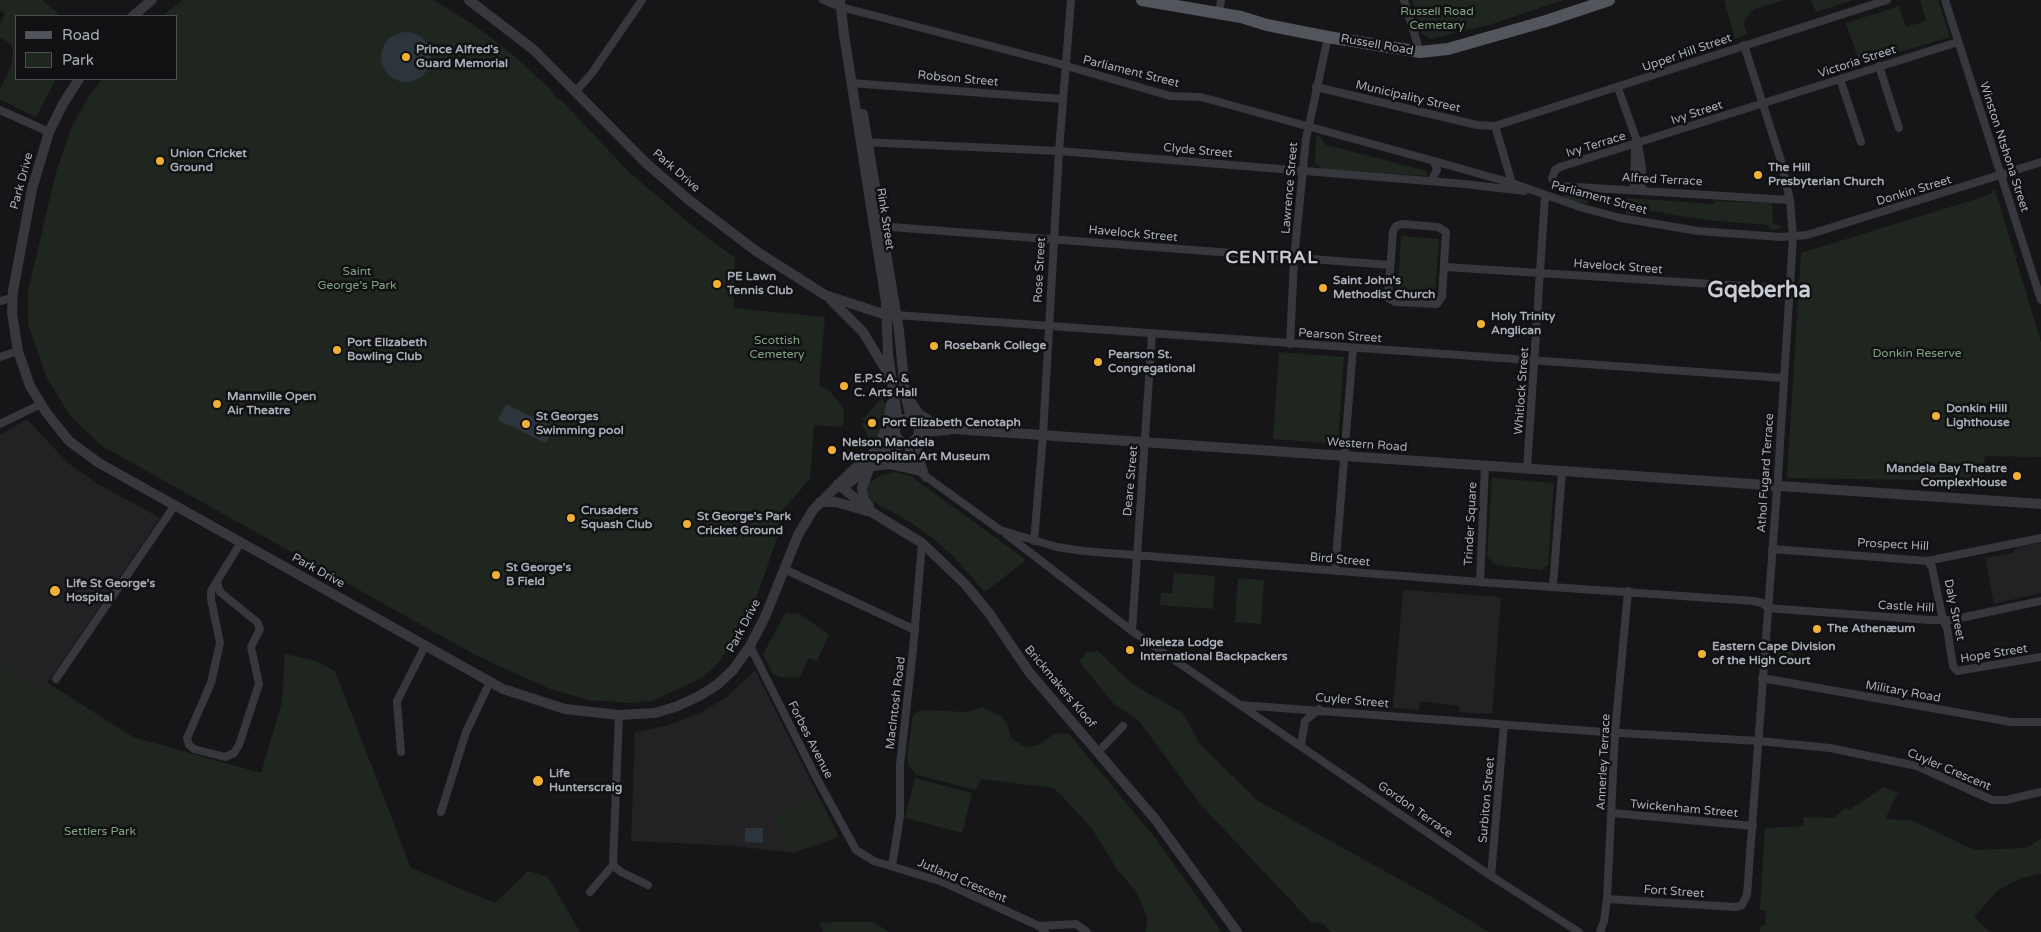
<!DOCTYPE html>
<meta charset="utf-8">
<style>
body{margin:0}
#map{position:relative;width:2041px;height:932px;overflow:hidden;background:#161618;font-family:"Varela Round",sans-serif}
canvas{display:block}
.legend{position:absolute;left:15px;top:15px;width:162px;height:65px;box-sizing:border-box;background:#111113;border:1px solid #4d4f55;margin:0;padding:6px 9px;list-style:none;font-size:15px;color:#a8adb8}
.legend li{display:flex;align-items:center;gap:10px;height:25px}
.legend b{width:25px;border:1px solid #4d4f55}
</style>
<div id="map">
<canvas width="2041" height="932"></canvas>
<ul class="legend">
<li><b style="height:6px;background:#53555c"></b>Road</li>
<li><b style="height:14px;background:#1e261f"></b>Park</li>
</ul>
</div>
<script>
const c = document.querySelector('canvas').getContext('2d');
c.lineJoin = 'round';
function paint(path, color) { c.fillStyle = color; c.fill(path, 'evenodd'); }
const poly = rows => new Path2D(rows.map(r => 'M' + r).join(''));
function stroke(path, color, width, dash) { c.strokeStyle = color; c.lineWidth = width; c.lineCap = dash ? 'butt' : 'round'; c.setLineDash(dash || []); c.stroke(path); }
function write(font, color, halo, rows, align = 'center') {
  c.font = font + ' "Varela Round",sans-serif'; c.lineWidth = 5; c.setLineDash([]); c.textBaseline = 'middle'; c.strokeStyle = halo; c.fillStyle = color; for (const [text, x, y, turn = 0] of rows) {
    c.save(); c.translate(x, y); c.rotate((+turn || 0) * Math.PI / 180); c.textAlign = isNaN(turn) ? turn : align; if (halo) c.strokeText(text, 0, 0); c.fillText(text, 0, 0); c.restore();
  }
}
paint(poly([
 [27,419,68,463,98,484,160,518,42,691,0,664,0,435],
 [2041,543,2041,593,1994,604,1985,558,2013,553,2017,547],
 [1403,590,1501,597,1492,714,1458,712,1459,706,1420,701,1419,710,1393,708],
 [755,670,839,837,793,853,735,846,631,841,635,732,665,726,699,714,728,696]
]), '#222225');
paint(poly([
 [0,0,42,0,61,16,16,16,16,79,56,79,36,117,0,99,0,89,11,66,13,54,11,44,0,37,0,24,5,14,0,10],
 [183,0,434,0,474,25,512,54,550,89,556,98,562,101,629,172,694,227,735,258,734,308,825,317,819,386,829,390,844,409,843,427,814,425,810,479,782,511,784,518,749,619,719,662,703,677,653,701,630,703,589,700,550,689,477,656,102,446,71,417,47,378,28,324,28,291,56,172,70,131,87,99,102,79,176,79,176,16,162,16],
 [1412,0,1563,0,1492,24,1431,39,1421,33],
 [1724,0,1784,0,1754,9,1743,22,1747,34,1735,39],
 [1811,0,1851,0,1851,1,1816,12],
 [1920,0,1938,0,1950,37,1860,64,1846,23,1899,6,1906,27,1926,21],
 [1319,135,1326,145,1427,171,1427,176,1322,169,1315,162,1316,137],
 [1995,189,2041,342,2041,457,1985,456,1982,481,1787,478,1801,253,1989,195],
 [1563,194,1589,196,1588,200,1625,206,1627,198,1715,204,1714,201,1772,203,1773,224,1780,225,1780,229,1771,230,1767,225,1705,220,1639,209,1638,215,1626,214,1625,207,1588,201,1587,204,1561,197],
 [1401,236,1439,239,1435,294,1398,292],
 [1279,352,1344,357,1338,444,1273,439],
 [882,398,886,406,886,419,872,444,861,423,865,423,870,430,875,430,879,428,880,420,872,415,865,421,862,420],
 [896,472,911,476,1026,560,985,592,954,557,937,542,910,522,872,501,868,494,868,484,881,475],
 [1492,478,1554,483,1548,565,1541,570,1496,565,1487,557],
 [1174,573,1215,576,1213,609,1160,605,1161,593,1172,593],
 [1238,578,1264,580,1261,624,1235,622],
 [786,612,800,614,829,635,817,661,809,658,799,678,780,677,773,674,763,654],
 [1778,642,1788,650,1794,645,1793,666,1789,662,1784,664,1777,658],
 [1098,651,1131,683,1183,713,1200,744,1258,801,1428,895,1489,932,1331,932,1323,924,1311,922,1201,805,1139,721,1114,704,1079,661,1087,652],
 [285,654,317,661,335,671,411,868,495,903,528,871,548,877,580,932,0,932,0,664,42,691,48,683,133,737,261,773,282,702],
 [982,707,1002,717,1008,726,1011,738,1025,747,1036,746,1056,733,1069,734,1153,835,1222,932,1146,932,1147,917,1136,891,1118,871,1091,827,1054,788,981,779,976,790,917,775,908,765,907,757,913,716,920,710,966,712],
 [915,778,972,793,962,833,905,818],
 [1884,787,1898,793,1885,819,1911,820,1975,850,2026,848,2041,839,2041,874,2021,878,1997,891,1974,917,1990,932,1760,932,1761,925,1765,925,1766,911,1760,910,1765,828,1803,826,1804,817,1833,818,1846,808,1849,810],
 [818,796,838,835,791,852,773,819],
 [834,922,874,922,889,932,823,932,819,923]
]), '#1e261f');
paint(poly([
 '381 57a25 25 0 1 1 50 0a25 25 0 1 1-50 0Z',
 [506,404,554,427,546,443,498,420],
 [745,828,763,828,763,843,745,842]
]), '#2c353c');
stroke(poly([
 [823,0,841,7,1053,62,1170,96,1201,97,1434,161,1512,183,1583,208,1621,218,1698,231,1781,237,1807,235,2041,162],
 [1404,0,1420,52],
 [1945,0,2041,300],
 [1219,13,1221,0],
 [1879,66,1899,128],
 [1840,79,1861,142],
 [851,83,1063,99],
 [1316,87,1477,125,1495,126,1887,0],
 [1618,88,1638,144,1642,167,1642,191],
 [576,91,592,73,642,0],
 [0,110,49,132],
 [1495,126,1512,183],
 [862,142,1059,151,1465,184,1524,191],
 [1431,181,1437,170,1434,161],
 [1634,190,1635,150],
 [1790,200,1559,186,1555,185,1552,178,1555,170,1560,167,1958,42],
 [1402,224,1438,227,1446,232,1442,297,1437,304,1395,302,1388,298,1393,231,1396,226,1402,224],
 [878,226,1390,265],
 [1446,267,1789,289],
 [0,301,12,298],
 [896,315,1783,378],
 [1290,344,1294,259,1306,139,1328,37],
 [0,357,18,351],
 [0,424,41,404],
 [917,438,921,462,926,478],
 [907,443,913,464,917,470,1000,530,1057,547,1083,551,1480,582,1754,601,1762,603,1768,608,1779,609,1930,620,1951,620,2041,601],
 [1527,469,1545,196],
 [1006,534,1132,631,1240,705,1604,732,1759,741,1830,748,1917,766,1992,800,2006,800,2041,792],
 [1034,541,1043,435,1059,151,1071,0],
 [1772,549,1927,561,2041,538],
 [1927,561,1932,567,1943,620,1947,628,1953,666,1957,671,2041,657],
 [784,569,915,630],
 [1335,571,1353,348],
 [217,582,220,592,257,622,260,629,251,647,259,684,239,745,234,753,225,757,194,749,189,745,187,738,211,683,220,643,211,599,211,591,241,542],
 [1480,582,1485,466],
 [1553,586,1562,471],
 [1132,631,1152,334],
 [750,646,816,777,856,850,874,861,943,882,1039,926,1045,932],
 [1762,678,2011,722,2041,722],
 [56,679,175,505],
 [1240,705,1491,876,1579,932],
 [619,715,613,865,621,872,648,885],
 [1301,745,1305,721,1319,709],
 [401,752,397,701,425,646],
 [1098,752,1123,726],
 [441,812,466,732,490,682],
 [1612,813,1753,826],
 [892,866,900,816,900,765,913,650,922,543],
 [1491,876,1504,725],
 [590,892,613,865],
 [1607,899,1736,907,1742,905,1747,895,1778,476,1793,237,1790,200,1781,161,1744,45],
 [1039,926,1076,924,1087,932],
 [1600,932,1604,921,1607,899,1615,732,1628,591]
]), '#37383d', 8);
stroke(poly([
 [469,0,534,50,647,164,689,200,756,251,825,295,886,315,896,315],
 [840,0,844,35,886,302,888,354,898,423],
 [133,16,152,0],
 [79,79,63,104,49,132,32,189,13,291,12,313,18,351,30,386,46,412,69,441,99,463,503,689,565,709,619,715,655,713,678,706,701,695,718,684,733,670,750,646,765,617,798,535,813,510,852,471,895,434],
 [863,114,899,331,905,392,911,419],
 [831,300,863,332,889,375],
 [908,398,919,414,933,423],
 '895 431a12 12 0 1 1 24 0a12 12 0 1 1-24 0Z',
 [916,422,954,429,2041,504],
 [920,432,948,430],
 [876,449,887,427,891,404],
 [873,466,890,464,917,470],
 [869,469,862,488,864,500,869,506],
 [838,484,873,513,922,543,965,584,989,613,1029,672,1155,819,1237,932],
 [842,488,903,442],
 [820,502,836,502,867,511]
]), '#37383d', 10);
stroke(poly([
 [1142,0,1241,17,1267,25,1328,37,1420,52,1448,49,1546,21,1609,0]
]), '#53555c', 12);
for (const [x, y, r, color] of [
 [406,57,5,"#f2b134"],
 [160,161,5,"#f2b134"],
 [1758,175,5,"#f2b134"],
 [717,284,5,"#f2b134"],
 [1323,288,5,"#f2b134"],
 [1481,324,5,"#f2b134"],
 [934,346,5,"#f2b134"],
 [337,350,5,"#f2b134"],
 [1098,362,5,"#f2b134"],
 [844,386,5,"#f2b134"],
 [217,404,5,"#f2b134"],
 [1936,416,5,"#f2b134"],
 [872,423,5,"#f2b134"],
 [526,424,5,"#f2b134"],
 [832,450,5,"#f2b134"],
 [2017,476,5,"#f2b134"],
 [571,518,5,"#f2b134"],
 [687,524,5,"#f2b134"],
 [496,575,5,"#f2b134"],
 [55,591,6,"#f2b134"],
 [1817,629,5,"#f2b134"],
 [1130,650,5,"#f2b134"],
 [1702,654,5,"#f2b134"],
 [538,781,6,"#f2b134"]
]) { const dot = new Path2D(); dot.arc(x, y, r, 0, 2 * Math.PI); c.fillStyle = color; c.fill(dot); stroke(dot, '#111113', 2); }
write('12px', '#7fa381', '#111113', [
 ["Russell Road",1437,12],
 ["Cemetary",1437,26],
 ["Saint",357,272],
 ["George's Park",357,286],
 ["Scottish",777,341],
 ["Cemetery",777,355],
 ["Donkin Reserve",1917,354],
 ["Settlers Park",100,832]
]);
write('12px', '#a8adb8', '#111113', [
 ["Russell Road",1377,45,10],
 ["Upper Hill Street",1687,53,-19],
 ["Victoria Street",1857,62,-18],
 ["Parliament Street",1131,72,14],
 ["Robson Street",958,79,5],
 ["Municipality Street",1408,97,13],
 ["Ivy Street",1697,113,-18],
 ["Ivy Terrace",1596,145,-17],
 ["Winston Ntshona Street",2004,147,72],
 ["Clyde Street",1198,151,5],
 ["Park Drive",676,171,41],
 ["Alfred Terrace",1662,180,3],
 ["Park Drive",22,181,-75],
 ["Lawrence Street",1290,188,-85],
 ["Donkin Street",1914,191,-17],
 ["Parliament Street",1599,198,15],
 ["Rink Street",885,219,81],
 ["Havelock Street",1133,234,5],
 ["Havelock Street",1618,267,4],
 ["Rose Street",1040,270,-87],
 ["Pearson Street",1340,336,4],
 ["Whitlock Street",1522,391,-86],
 ["Western Road",1367,445,4],
 ["Athol Fugard Terrace",1766,473,-86],
 ["Deare Street",1131,481,-85],
 ["Trinder Square",1471,524,-87],
 ["Prospect Hill",1893,545,3],
 ["Bird Street",1340,560,5],
 ["Park Drive",318,571,29],
 ["Castle Hill",1906,607,3],
 ["Daly Street",1954,610,78],
 ["Park Drive",744,626,-62],
 ["Hope Street",1994,654,-9],
 ["Brickmakers Kloof",1060,687,50],
 ["Military Road",1903,692,10],
 ["Cuyler Street",1352,701,5],
 ["MacIntosh Road",896,703,-83],
 ["Forbes Avenue",810,740,63],
 ["Annerley Terrace",1604,762,-87],
 ["Cuyler Crescent",1949,770,23],
 ["Surbiton Street",1487,800,-85],
 ["Twickenham Street",1684,809,5],
 ["Gordon Terrace",1415,810,35],
 ["Jutland Crescent",962,881,23],
 ["Fort Street",1674,892,4]
]);
write('bold 12px', '#a8adb8', '#111113', [
 ["Prince Alfred's",416,50],
 ["Guard Memorial",416,64],
 ["Union Cricket",170,154],
 ["Ground",170,168],
 ["The Hill",1768,168],
 ["Presbyterian Church",1768,182],
 ["PE Lawn",727,277],
 ["Tennis Club",727,291],
 ["Saint John's",1333,281],
 ["Methodist Church",1333,295],
 ["Holy Trinity",1491,317],
 ["Anglican",1491,331],
 ["Port Elizabeth",347,343],
 ["Bowling Club",347,357],
 ["Rosebank College",944,346],
 ["Pearson St.",1108,355],
 ["Congregational",1108,369],
 ["E.P.S.A. &",854,379],
 ["C. Arts Hall",854,393],
 ["Mannville Open",227,397],
 ["Air Theatre",227,411],
 ["Donkin Hill",1946,409],
 ["Lighthouse",1946,423],
 ["St Georges",536,417],
 ["Swimming pool",536,431],
 ["Port Elizabeth Cenotaph",882,423],
 ["Nelson Mandela",842,443],
 ["Metropolitan Art Museum",842,457],
 ["Mandela Bay Theatre",2007,469,"right"],
 ["ComplexHouse",2007,483,"right"],
 ["Crusaders",581,511],
 ["Squash Club",581,525],
 ["St George's Park",697,517],
 ["Cricket Ground",697,531],
 ["St George's",506,568],
 ["B Field",506,582],
 ["Life St George's",66,584],
 ["Hospital",66,598],
 ["The Athenæum",1827,629],
 ["Jikeleza Lodge",1140,643],
 ["International Backpackers",1140,657],
 ["Eastern Cape Division",1712,647],
 ["of the High Court",1712,661],
 ["Life",549,774],
 ["Hunterscraig",549,788]
], 'left');
c.letterSpacing = '1px';
write('bold 18px', '#c9ccd4', '#111113', [
 ["CENTRAL",1272,258]
]);
c.letterSpacing = '0px';
write('bold 22px', '#c9ccd4', '#111113', [
 ["Gqeberha",1759,291]
]);
</script>
